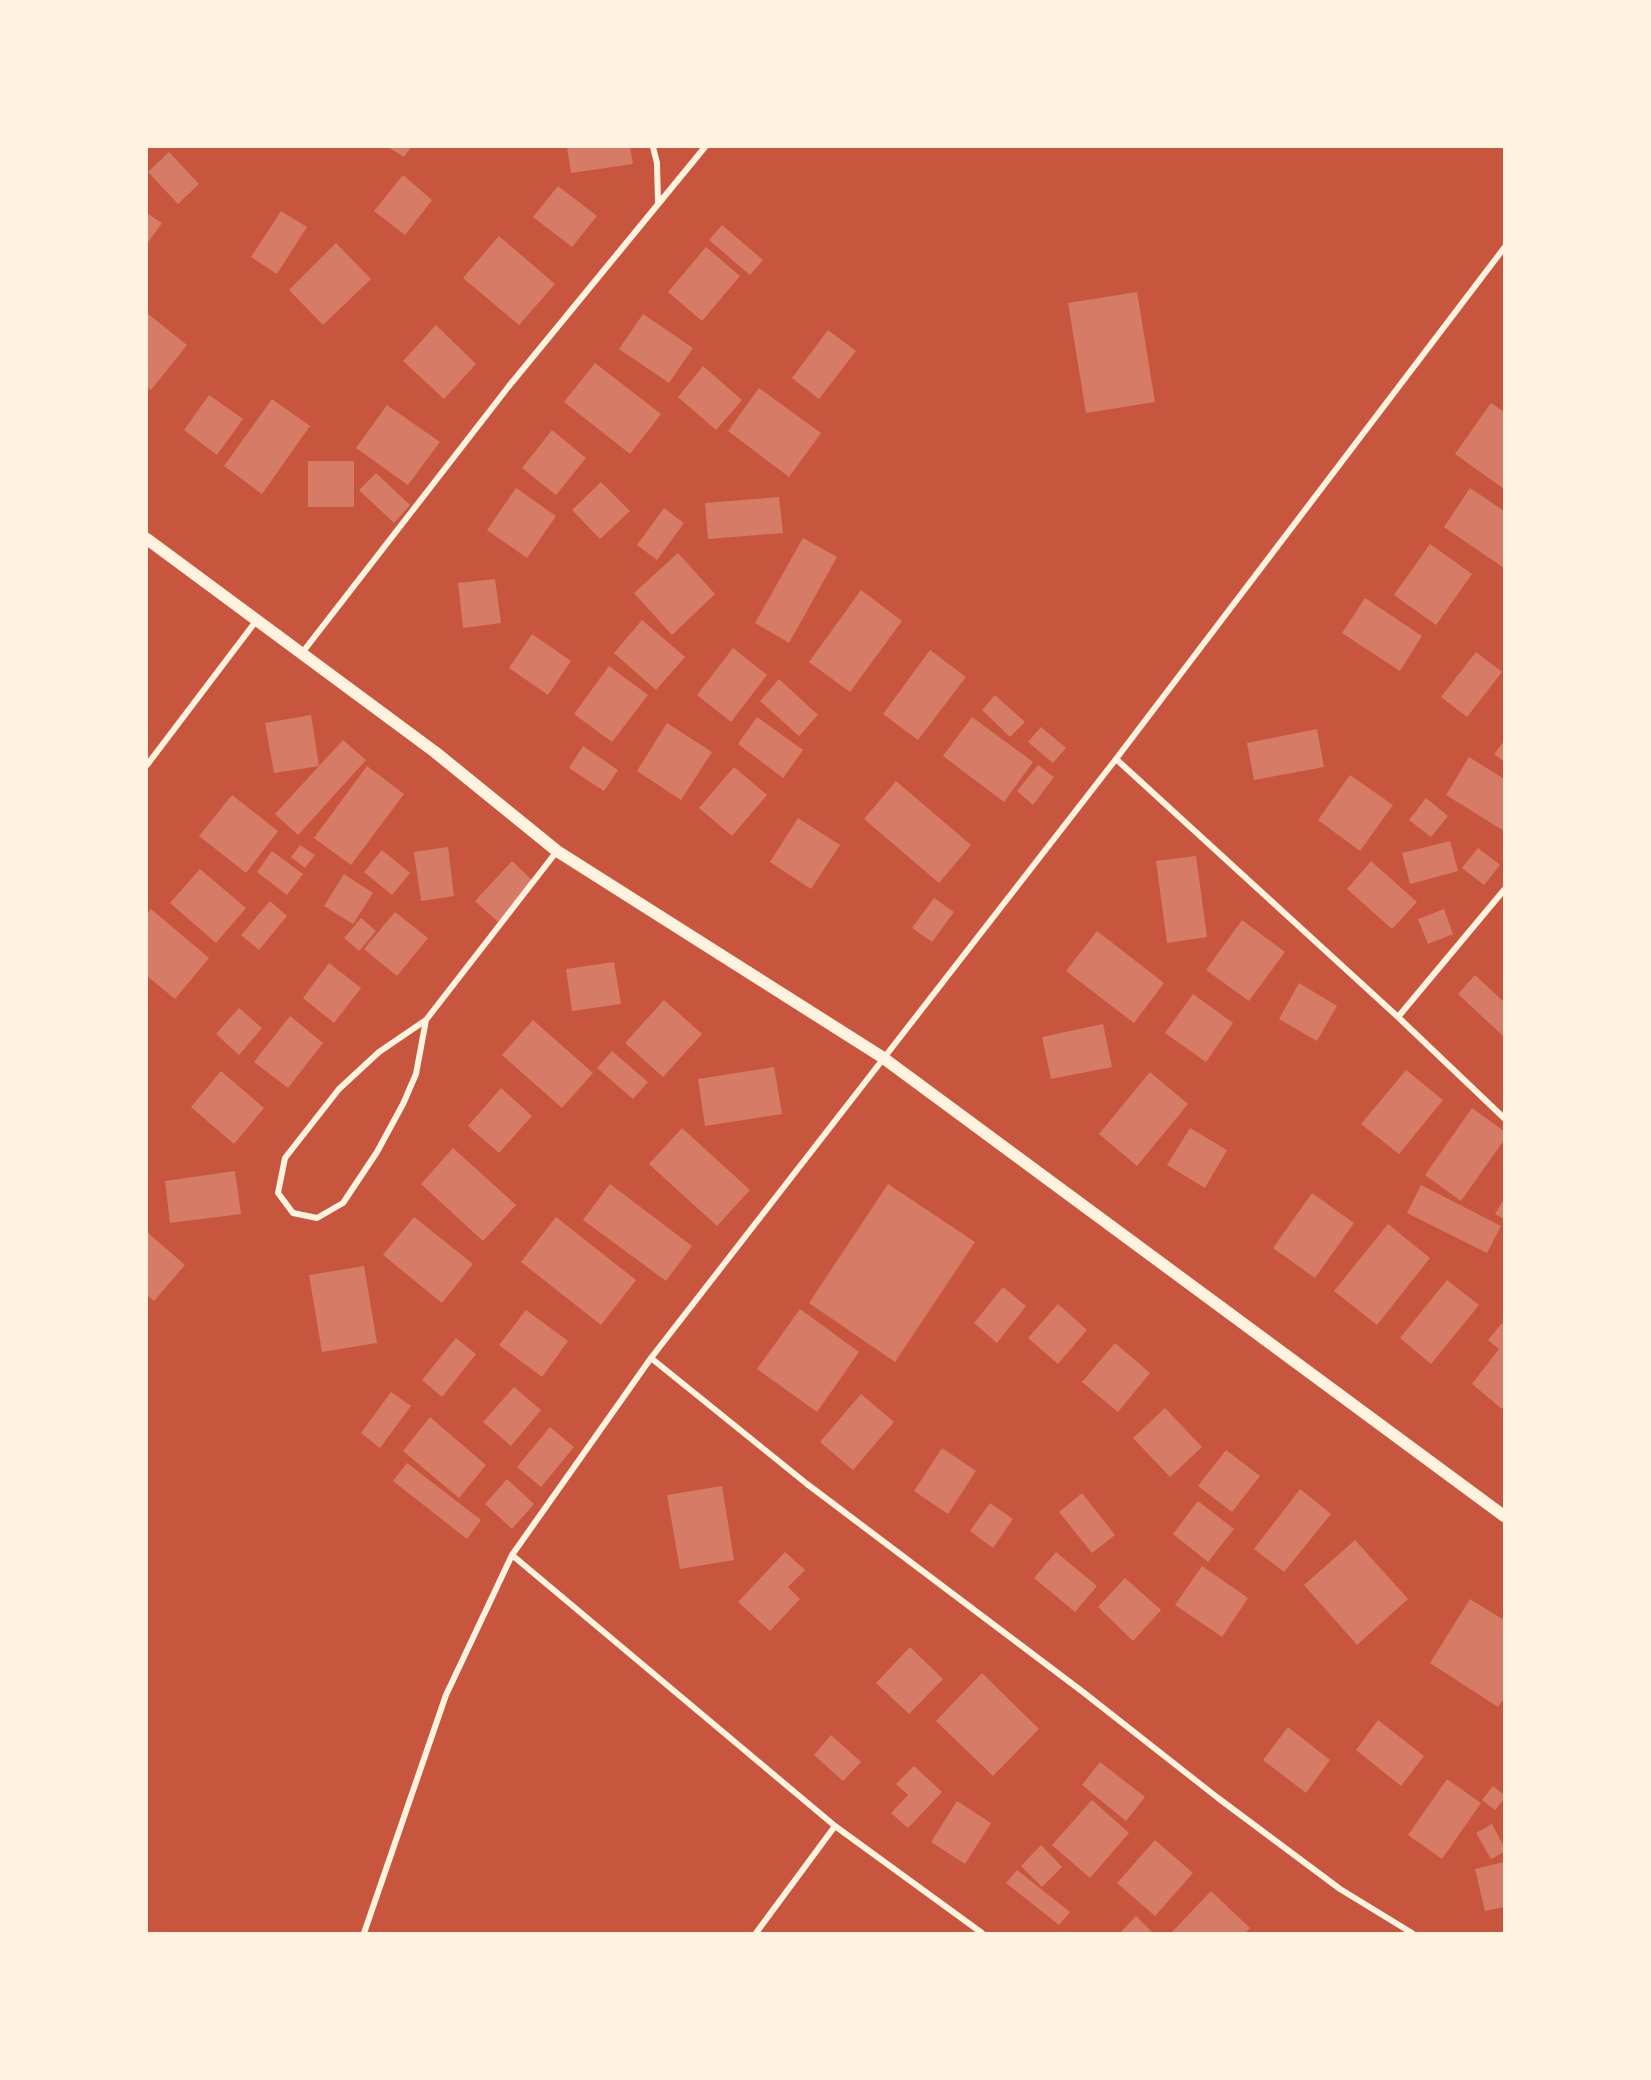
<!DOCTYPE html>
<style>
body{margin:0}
#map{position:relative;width:1651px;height:2080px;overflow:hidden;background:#c8553d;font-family:Quicksand,sans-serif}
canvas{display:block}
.frame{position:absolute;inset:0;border:148px solid #fff3e0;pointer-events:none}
</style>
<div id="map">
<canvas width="1651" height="2080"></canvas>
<div class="frame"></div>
</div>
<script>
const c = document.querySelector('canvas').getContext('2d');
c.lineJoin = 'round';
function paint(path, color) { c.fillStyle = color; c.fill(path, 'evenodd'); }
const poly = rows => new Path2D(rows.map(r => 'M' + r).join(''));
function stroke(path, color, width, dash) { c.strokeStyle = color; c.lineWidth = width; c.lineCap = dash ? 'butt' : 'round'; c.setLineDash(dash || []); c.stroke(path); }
paint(poly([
 [388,147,411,147,404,157],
 [567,147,630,147,633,164,571,173],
 [169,152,199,184,178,204,148,172],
 [403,175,432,200,405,235,374,211],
 [558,186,597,216,572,247,533,217],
 [281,211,307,227,277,274,251,257],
 [147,213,162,223,147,244],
 [722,225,763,260,750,275,709,240],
 [499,236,555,284,519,325,463,278],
 [336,243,371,279,323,325,289,290],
 [706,247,740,276,702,321,668,292],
 [1137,292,1155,402,1086,413,1068,303],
 [147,313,187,345,151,390,147,387],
 [643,314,693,348,669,383,619,349],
 [436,325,476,364,444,399,403,361],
 [828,330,856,351,819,399,792,378],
 [595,363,661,414,630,454,564,402],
 [703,366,742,400,716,430,678,397],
 [759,388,821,433,789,477,728,431],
 [209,395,243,419,217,455,184,430],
 [272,399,310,426,262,494,224,466],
 [1491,403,1504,412,1504,489,1455,454],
 [387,405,440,442,408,485,356,448],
 [552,430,586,458,556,495,522,468],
 [308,461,354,461,354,507,308,507],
 [376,473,410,505,394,523,359,490],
 [601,482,630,511,600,539,572,510],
 [516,488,556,516,527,558,487,530],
 [1470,488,1504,511,1504,568,1444,527],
 [779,497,783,533,708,539,705,503],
 [664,508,684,523,657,560,637,545],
 [803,538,837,557,789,643,755,623],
 [1430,544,1472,574,1436,625,1394,595],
 [678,553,715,594,672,635,634,593],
 [495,579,501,623,463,628,458,583],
 [861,590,902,621,850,692,809,662],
 [1365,598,1422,636,1400,671,1342,633],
 [642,620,685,657,656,690,614,653],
 [532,634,571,661,548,695,509,668],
 [733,648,767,675,731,722,697,695],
 [930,650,966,677,918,740,883,714],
 [1476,652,1502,672,1467,717,1441,697],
 [609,666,648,695,612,742,574,714],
 [779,679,818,715,799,736,760,701],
 [995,695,1025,722,1010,737,982,710],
 [311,715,319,766,274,773,265,723],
 [757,717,803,750,783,778,738,744],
 [972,717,1033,762,1004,802,943,756],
 [667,723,712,752,681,800,637,771],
 [1041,727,1066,748,1053,763,1028,742],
 [1317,729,1324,767,1254,780,1247,743],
 [343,740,366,760,298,835,275,814],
 [1504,741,1504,762,1494,754],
 [583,746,618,770,604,791,569,768],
 [1469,757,1504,779,1504,831,1446,795],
 [1038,765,1054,777,1033,805,1017,791],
 [367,766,404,794,351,865,314,838],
 [734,767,767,795,732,836,699,808],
 [1350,775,1393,805,1360,851,1318,820],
 [896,781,971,845,939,883,864,819],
 [232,795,278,831,246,873,199,836],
 [1426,798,1448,816,1431,837,1409,820],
 [798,818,840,845,811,889,770,862],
 [1450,841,1458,871,1410,884,1402,853],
 [300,845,315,855,305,868,291,857],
 [448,847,454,896,421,901,414,852],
 [1478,848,1500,865,1484,885,1462,868],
 [382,850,410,873,392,895,364,872],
 [272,851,303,874,287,895,257,872],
 [1196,856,1207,937,1167,943,1156,861],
 [512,861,534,882,498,922,475,901],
 [1371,861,1417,902,1392,929,1347,889],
 [200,869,246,908,216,943,170,903],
 [344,874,373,893,353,924,324,906],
 [934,898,954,912,932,942,912,928],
 [270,901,287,916,259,950,241,935],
 [151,909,209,958,175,999,147,976,147,914],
 [1444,909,1453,934,1428,944,1418,919],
 [395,912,428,938,397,976,364,949],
 [361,918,376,931,359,951,344,938],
 [1242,920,1285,952,1249,1001,1206,970],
 [1097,931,1164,983,1134,1023,1066,971],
 [614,962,621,1004,572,1011,566,969],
 [329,963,361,988,334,1023,303,998],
 [1475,975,1504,1002,1504,1037,1458,994],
 [1299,983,1337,1006,1317,1041,1279,1019],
 [1193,994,1233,1023,1206,1062,1165,1033],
 [664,1000,702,1034,663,1077,625,1043],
 [239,1008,262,1028,239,1055,216,1034],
 [290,1016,323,1043,288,1088,254,1062],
 [533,1020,593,1073,562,1108,502,1055],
 [1103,1024,1112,1067,1051,1079,1042,1037],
 [612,1051,648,1082,633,1099,597,1068],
 [774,1067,782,1114,705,1126,698,1079],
 [1406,1070,1443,1100,1399,1154,1361,1124],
 [221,1071,264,1108,234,1144,191,1107],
 [1150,1072,1188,1104,1137,1166,1099,1134],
 [501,1088,532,1116,499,1153,468,1126],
 [1472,1108,1504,1131,1504,1140,1461,1201,1425,1175],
 [682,1128,750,1190,717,1226,649,1164],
 [1190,1128,1227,1150,1205,1188,1167,1165],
 [453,1148,516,1205,483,1241,421,1184],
 [235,1171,241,1214,170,1223,165,1181],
 [610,1184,692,1246,666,1281,583,1220],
 [888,1184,975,1242,895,1362,809,1303],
 [1421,1185,1501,1226,1487,1253,1407,1213],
 [1312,1193,1354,1223,1315,1278,1273,1248],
 [1504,1199,1504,1219,1495,1214],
 [414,1217,473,1264,442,1303,383,1255],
 [556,1217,636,1280,601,1325,521,1262],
 [1388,1224,1430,1258,1377,1325,1334,1291],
 [147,1232,185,1265,154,1301,147,1295],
 [364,1266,377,1343,322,1352,309,1275],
 [1447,1280,1479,1305,1431,1364,1400,1338],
 [1003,1287,1026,1306,997,1343,974,1323],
 [1058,1304,1087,1330,1058,1364,1028,1338],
 [800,1309,859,1352,817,1412,757,1369],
 [526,1310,568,1341,542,1377,499,1345],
 [1502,1323,1504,1325,1504,1406,1502,1409,1472,1384,1499,1349,1488,1340],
 [456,1338,476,1354,442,1397,422,1380],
 [1115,1343,1150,1373,1118,1412,1082,1382],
 [514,1387,541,1410,511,1446,483,1422],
 [391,1392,411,1406,380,1448,361,1433],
 [861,1394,894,1422,853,1470,820,1442],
 [1165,1408,1202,1447,1170,1477,1133,1438],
 [430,1417,486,1465,459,1498,403,1451],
 [550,1427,574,1447,541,1487,517,1467],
 [942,1448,976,1471,948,1514,914,1491],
 [1226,1450,1260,1476,1232,1512,1198,1486],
 [407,1463,481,1520,467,1539,393,1481],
 [507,1479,534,1504,512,1529,485,1504],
 [722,1486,734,1560,680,1569,667,1495],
 [1300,1489,1331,1514,1284,1572,1254,1549],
 [1082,1493,1115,1535,1092,1553,1059,1512],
 [1198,1501,1234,1529,1208,1562,1173,1534],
 [990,1503,1013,1519,993,1548,970,1531],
 [1355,1540,1408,1599,1357,1645,1304,1585],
 [785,1552,805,1570,788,1587,800,1599,770,1631,738,1602],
 [1056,1552,1097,1586,1075,1612,1034,1578],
 [1202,1566,1248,1598,1222,1637,1175,1605],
 [1125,1578,1161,1610,1133,1641,1098,1607],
 [1470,1599,1504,1620,1504,1698,1498,1707,1430,1663],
 [910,1647,943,1679,909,1714,876,1683],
 [982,1673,1039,1729,993,1776,936,1721],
 [1378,1720,1424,1756,1401,1786,1356,1750],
 [1288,1727,1330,1760,1306,1793,1263,1760],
 [831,1735,861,1762,843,1781,814,1755],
 [1100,1762,1145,1797,1126,1821,1082,1785],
 [914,1766,942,1792,908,1828,891,1813,908,1795,896,1784],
 [1447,1779,1481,1803,1442,1859,1408,1835],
 [1493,1786,1504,1795,1504,1799,1495,1810,1482,1800],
 [1092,1800,1129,1833,1090,1878,1052,1845],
 [957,1801,991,1823,965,1864,931,1842],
 [1492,1824,1504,1847,1504,1852,1491,1859,1476,1833],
 [1155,1840,1193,1873,1155,1916,1117,1883],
 [1041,1845,1062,1867,1042,1887,1021,1866],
 [1504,1862,1504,1907,1485,1911,1475,1869],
 [1017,1870,1070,1912,1059,1925,1006,1883],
 [1211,1891,1250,1928,1245,1933,1171,1933],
 [1136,1916,1153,1933,1120,1933]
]), '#d67c66');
stroke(poly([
 [653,147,657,163,658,203],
 [302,653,509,386,705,147],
 [1116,759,1398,1017,1504,890],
 [147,765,256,621],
 [1398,1017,1504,1118],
 [426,1020,416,1074,403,1104,377,1152,343,1203,317,1218,293,1213,278,1193,285,1158,339,1089,379,1052,426,1020,557,851],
 [651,1358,807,1484,1083,1692,1218,1798,1340,1889,1412,1933],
 [512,1555,835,1826,982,1933],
 [364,1933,446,1695,512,1555,651,1358,1116,759,1504,248],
 [756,1933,835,1826]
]), '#fff3e0', 6);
stroke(poly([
 [147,539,435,752,557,851,882,1057,1504,1516]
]), '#fff3e0', 12);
</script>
